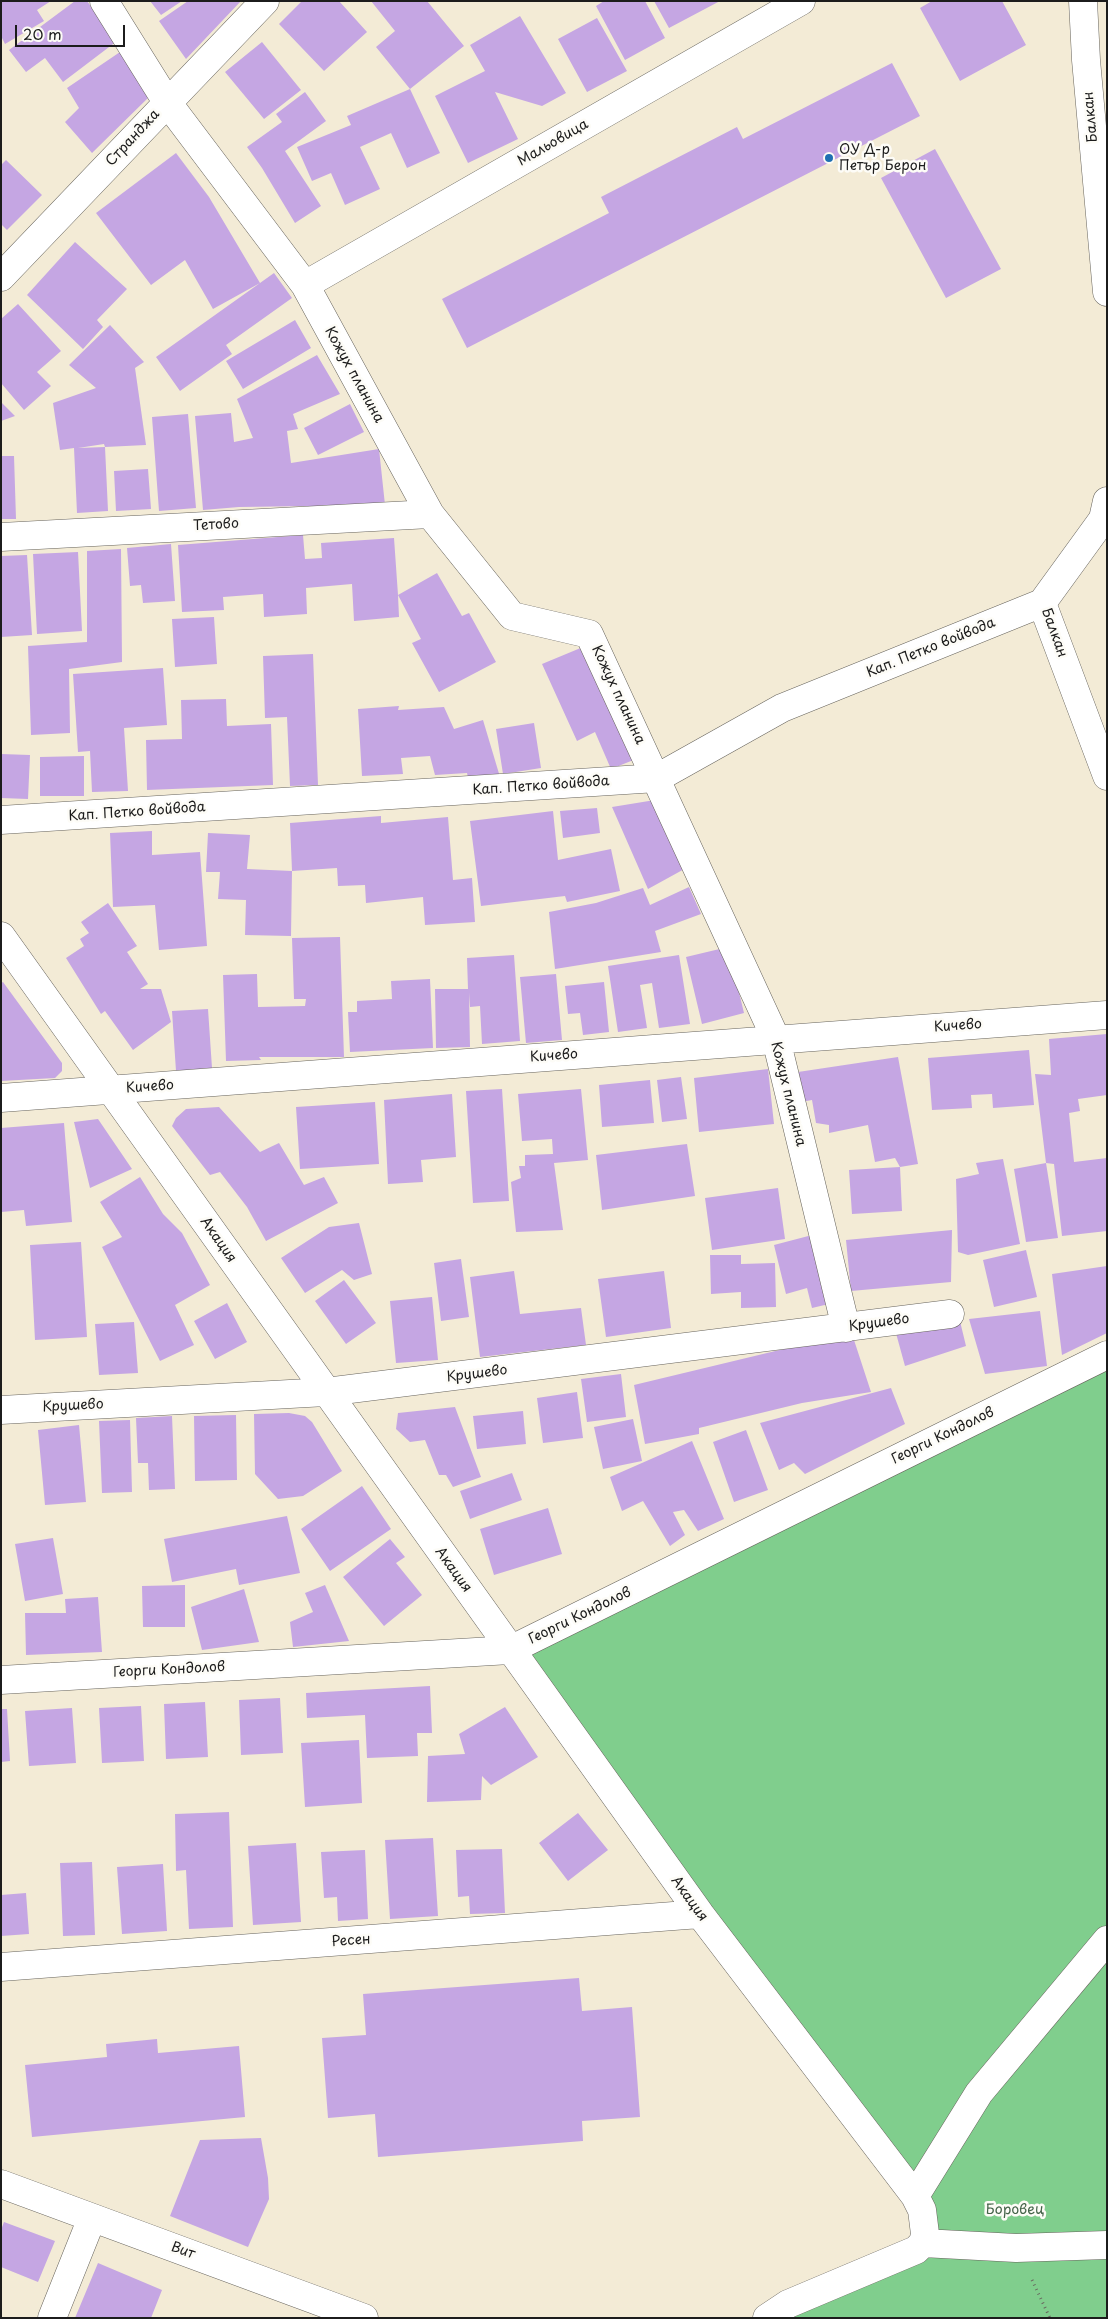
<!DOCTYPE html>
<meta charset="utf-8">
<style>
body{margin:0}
#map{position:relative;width:1108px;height:2319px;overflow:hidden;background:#f3ebd6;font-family:"Playpen Sans",sans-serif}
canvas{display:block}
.frame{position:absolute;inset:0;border:2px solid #1c1c1c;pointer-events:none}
.scale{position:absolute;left:15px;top:25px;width:110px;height:22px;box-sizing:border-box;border:2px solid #1c1c1c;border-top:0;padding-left:6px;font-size:15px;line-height:18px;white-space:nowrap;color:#1c1c1c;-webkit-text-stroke:4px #fdfcf7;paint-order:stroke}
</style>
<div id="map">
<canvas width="1108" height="2319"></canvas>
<div class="frame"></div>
<div class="scale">20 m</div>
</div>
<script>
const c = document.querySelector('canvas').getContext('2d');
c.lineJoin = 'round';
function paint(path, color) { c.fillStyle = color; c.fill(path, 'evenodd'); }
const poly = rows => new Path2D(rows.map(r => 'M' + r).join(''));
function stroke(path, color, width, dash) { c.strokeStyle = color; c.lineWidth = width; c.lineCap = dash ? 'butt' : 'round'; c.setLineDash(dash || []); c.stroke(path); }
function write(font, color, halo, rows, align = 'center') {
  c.font = font + ' "Playpen Sans",sans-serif'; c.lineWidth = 5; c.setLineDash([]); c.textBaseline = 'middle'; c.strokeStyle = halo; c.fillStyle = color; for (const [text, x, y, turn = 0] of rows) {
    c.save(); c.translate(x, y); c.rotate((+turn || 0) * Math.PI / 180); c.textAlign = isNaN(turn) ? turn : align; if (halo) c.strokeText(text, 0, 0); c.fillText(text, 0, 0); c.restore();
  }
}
paint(poly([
 [1107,1355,1107,2318,767,2318,905,2257,924,2224,510,1650]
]), '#80ce8d');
paint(poly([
 [1,1,51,1,37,10,44,21,5,44,1,36],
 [75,1,87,1,117,41,63,82,45,58,26,72,9,50],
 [150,1,182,1,161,15],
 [188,1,241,1,186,59,159,21],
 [302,1,339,1,367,32,324,71,279,24],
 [371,1,427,1,464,46,410,89,440,153,407,168,391,133,360,147,380,189,345,205,331,173,312,181,297,147,351,125,347,116,410,89,376,47,395,31],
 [604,1,645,1,665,38,625,60,596,6],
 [654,1,720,1,669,28],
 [932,1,1002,1,1026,45,960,81,920,8],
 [520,16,566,93,542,106,495,92,518,139,468,163,435,96,485,71,470,45],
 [597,18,627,71,587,92,558,39],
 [262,42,301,90,264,119,225,72],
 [120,52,148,98,92,153,65,122,79,108,67,88],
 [892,63,920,116,467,348,442,299,609,213,601,197,737,127,743,139],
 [305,92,326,121,285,151,321,206,295,223,262,168,247,147,282,122,276,114],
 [935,149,1001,269,946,298,881,178],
 [176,153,209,197,260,283,274,273,292,298,226,345,232,354,180,391,156,357,260,283,213,309,185,260,151,285,96,213],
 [6,160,42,195,7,230,1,224,1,165],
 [75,242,127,289,97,320,103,327,83,349,27,295],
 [18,304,61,351,37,372,51,386,24,410,1,383,1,319],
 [295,320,311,348,243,389,226,361],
 [110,325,144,362,135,368,146,445,105,447,104,444,78,448,105,447,108,511,77,513,74,448,60,450,53,403,96,388,69,365],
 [317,355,340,394,293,414,298,429,287,431,291,463,379,449,385,505,239,507,203,510,195,416,231,413,234,442,253,438,237,399],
 [1,402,15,416,1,421],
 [350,404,364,432,318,455,304,428],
 [188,414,196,508,159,511,152,417],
 [1,456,14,456,16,519,1,519],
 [148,469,151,509,116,511,114,471],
 [303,535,305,559,322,558,321,543,394,538,398,595,437,573,462,616,469,613,496,662,439,692,412,643,421,639,398,595,399,617,354,621,352,584,306,588,307,614,264,617,263,594,223,597,224,610,182,612,178,545],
 [171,544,175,601,143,603,141,585,130,586,127,548],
 [121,549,122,662,69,669,70,733,31,735,28,646,87,642,87,551],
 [78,552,82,631,37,634,33,554],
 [27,555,32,635,1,637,1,556],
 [214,617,217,664,175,667,172,619],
 [583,647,636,759,611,769,595,732,577,741,542,664],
 [313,654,318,785,290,786,287,717,265,718,263,656],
 [163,668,167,725,124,728,128,791,92,792,90,751,78,752,73,674],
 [226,699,227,726,271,724,273,785,147,790,146,740,182,739,181,700],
 [399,706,398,710,444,707,454,729,483,720,500,777,470,786,467,773,435,775,430,756,401,758,403,774,362,776,358,709],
 [534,723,541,768,503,774,496,729],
 [1,754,30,755,28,799,1,798],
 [84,756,84,796,40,796,40,757],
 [655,800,688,867,648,889,612,807],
 [597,808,600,833,563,838,560,811],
 [553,811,558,860,611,849,620,891,567,902,565,896,481,906,470,821],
 [381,816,381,823,448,817,453,880,472,878,475,922,425,925,423,897,366,903,365,885,338,886,337,868,292,871,290,823],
 [152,831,152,855,200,852,207,946,159,950,155,905,113,907,110,833],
 [208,833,250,835,247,869,292,871,291,936,245,935,246,900,218,899,220,872,206,872],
 [689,887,701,914,655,931,661,952,555,969,549,912,596,903,643,888,650,905],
 [108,903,137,946,127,952,148,984,140,989,161,989,171,1022,133,1050,105,1011,101,1014,66,958,84,946,80,939,89,933,81,922],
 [340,937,344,1057,259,1057,261,1060,226,1061,223,975,257,974,258,1007,305,1006,306,999,294,999,292,938],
 [728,947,744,1013,702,1024,686,957],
 [514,955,520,1041,482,1044,480,1006,470,1007,469,993,470,1047,436,1048,435,989,468,989,467,958],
 [679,955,690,1024,659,1028,652,983,640,985,647,1028,618,1032,608,966],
 [556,974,562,1040,526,1043,520,977],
 [430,979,433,1048,350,1052,348,1012,357,1012,357,1001,392,999,391,981],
 [3,982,62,1063,62,1071,55,1078,1,1081,1,983],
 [604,982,609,1032,583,1035,580,1013,568,1014,565,986],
 [208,1009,212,1068,176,1071,172,1011],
 [1107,1034,1107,1095,1078,1099,1080,1111,1069,1113,1074,1162,1107,1158,1107,1231,1062,1236,1054,1164,1046,1163,1058,1238,1026,1242,1014,1169,1046,1163,1035,1074,1051,1075,1049,1039],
 [1029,1050,1034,1105,993,1108,992,1094,971,1095,972,1108,932,1110,928,1058],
 [898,1057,918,1164,900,1167,895,1158,875,1162,868,1125,829,1133,829,1125,816,1123,812,1100,801,1102,798,1072],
 [768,1069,774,1124,699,1132,694,1078],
 [681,1077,687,1119,662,1122,657,1080],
 [650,1080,654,1123,602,1127,599,1085],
 [502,1089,509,1201,473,1203,466,1091],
 [581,1089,588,1160,554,1163,563,1230,516,1232,511,1182,521,1178,519,1166,525,1166,525,1155,553,1154,552,1139,522,1141,518,1094],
 [452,1094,456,1157,421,1160,423,1182,388,1184,384,1100],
 [375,1102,379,1164,300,1169,296,1107],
 [219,1107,260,1152,279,1143,304,1185,324,1177,338,1203,266,1241,247,1207,220,1172,210,1175,172,1126,176,1118,186,1109],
 [98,1119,132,1169,90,1188,74,1122],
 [64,1123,72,1222,26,1226,24,1210,1,1212,1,1128],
 [687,1144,695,1196,602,1210,596,1155],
 [1003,1159,1020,1244,968,1255,958,1252,956,1179,979,1174,976,1163],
 [900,1167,902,1211,852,1214,849,1170],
 [140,1177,163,1214,182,1233,210,1285,175,1305,194,1345,160,1361,102,1247,122,1237,100,1202],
 [778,1188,785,1239,712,1250,705,1198],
 [359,1223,372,1274,354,1280,342,1270,305,1293,281,1258,329,1227],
 [952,1230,951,1282,851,1291,846,1240],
 [816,1234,833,1303,812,1308,807,1288,786,1294,774,1245],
 [81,1242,87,1337,35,1340,30,1245],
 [1026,1250,1037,1297,994,1307,983,1260],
 [710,1255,741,1255,741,1264,775,1263,776,1307,741,1308,741,1292,711,1294],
 [461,1259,469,1317,441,1321,434,1263],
 [1107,1266,1107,1333,1062,1355,1052,1274],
 [514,1271,520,1314,581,1308,586,1345,480,1357,470,1277],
 [664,1271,671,1328,606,1337,598,1279],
 [344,1280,376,1323,346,1344,315,1301],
 [432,1297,438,1360,396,1363,390,1301],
 [227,1303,247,1342,215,1359,194,1321],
 [1040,1311,1047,1366,985,1374,969,1319],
 [959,1317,966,1346,905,1366,894,1326],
 [134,1322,138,1373,99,1375,95,1324],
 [854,1340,871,1392,802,1403,699,1428,699,1434,645,1444,634,1385,792,1347],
 [621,1374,626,1417,587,1422,581,1379],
 [891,1388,905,1424,805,1474,794,1463,779,1470,760,1423],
 [577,1392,583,1438,543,1443,537,1398],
 [455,1407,481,1477,453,1487,446,1475,439,1475,425,1440,410,1442,396,1429,398,1413],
 [523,1411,526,1444,477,1449,473,1416],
 [289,1413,305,1416,312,1422,342,1471,303,1496,278,1499,255,1474,254,1414],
 [236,1415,237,1480,195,1481,194,1416],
 [172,1416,175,1489,149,1490,148,1463,138,1463,136,1418],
 [633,1419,642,1461,603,1469,594,1427],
 [130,1420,132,1492,102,1493,99,1421],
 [79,1425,86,1502,45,1505,38,1430],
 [746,1430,768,1490,734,1502,713,1442],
 [692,1441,724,1519,698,1531,684,1510,673,1512,685,1535,670,1546,643,1501,622,1511,610,1477],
 [512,1473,522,1500,470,1519,460,1491],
 [362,1486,391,1529,330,1571,301,1529],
 [548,1508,562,1554,494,1575,480,1529],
 [287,1516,300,1573,239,1585,236,1569,172,1582,164,1539],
 [53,1538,63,1594,25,1601,15,1544],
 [390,1539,405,1557,396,1563,422,1595,384,1626,343,1577],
 [185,1585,185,1627,143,1627,142,1586],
 [325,1585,349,1641,293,1647,290,1622,313,1612,305,1593],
 [244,1589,259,1642,202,1650,191,1607],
 [98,1597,102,1652,26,1655,25,1613,66,1613,65,1599],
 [430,1686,432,1733,417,1733,418,1756,367,1758,365,1715,307,1718,306,1693],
 [280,1698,283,1753,241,1755,239,1700],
 [205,1702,208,1757,166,1759,164,1704],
 [141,1706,144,1761,102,1763,99,1708],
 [505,1707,538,1757,491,1785,482,1776,481,1800,427,1802,428,1756,465,1754,459,1734],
 [72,1708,76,1763,29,1766,25,1711],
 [1,1709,7,1709,10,1761,1,1762],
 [359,1740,362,1803,305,1807,301,1743],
 [229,1812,233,1927,189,1929,186,1870,176,1871,175,1814],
 [578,1813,608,1850,568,1881,539,1843],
 [433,1838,438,1916,390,1919,385,1840],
 [296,1843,301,1922,253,1925,248,1846],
 [502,1849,505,1913,470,1914,469,1896,458,1897,456,1850],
 [365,1850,368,1919,338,1921,337,1897,324,1898,321,1852],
 [92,1862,95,1935,63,1936,60,1863],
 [163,1864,167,1931,122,1934,117,1867],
 [26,1893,29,1934,1,1936,1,1895],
 [579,1978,582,2011,632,2007,640,2117,582,2121,583,2141,378,2157,375,2114,328,2118,322,2038,366,2035,363,1994],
 [157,2039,158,2053,239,2046,245,2117,32,2137,25,2065,107,2057,106,2044],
 [261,2138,268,2178,269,2199,248,2247,170,2216,200,2140],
 [4,2222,55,2241,38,2282,1,2267,1,2230],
 [98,2263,162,2290,151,2318,75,2318]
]), '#c5a6e3');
const minor = poly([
 [104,1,167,102,305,285,430,514,512,616,589,634,776,1039,846,1328],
 [1083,1,1086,60,1107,292],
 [1,277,265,1],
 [305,285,801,1],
 [1107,501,1103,519,1042,603,1107,776],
 [1,537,430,514],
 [1,820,657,778,782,708,1042,603],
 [1,936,700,1914,915,2196,922,2210,925,2234,923,2243,916,2250,788,2304,767,2318],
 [1,1098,1107,1015],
 [1,1410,326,1392,950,1314],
 [1,1680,510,1650,1107,1355],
 [1,1967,700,1914],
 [1,2184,364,2318],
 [915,2196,979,2093,1107,1940],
 [923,2243,1016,2248,1107,2245],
 [52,2318,92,2218]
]);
stroke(minor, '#67645d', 29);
stroke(poly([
 [1032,2280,1050,2318]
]), '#67645d', 3, [1, 4]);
stroke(minor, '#fff', 28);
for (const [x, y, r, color] of [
 [829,158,5,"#1f6fb2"]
]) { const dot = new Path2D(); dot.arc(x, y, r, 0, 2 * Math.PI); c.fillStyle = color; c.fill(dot); stroke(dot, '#fdfcf7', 2); }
write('14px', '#1c1c1c', '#fdfcf7', [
 ["Балкан",1091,117,-95],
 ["Странджа",133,138,-47],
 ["Мальовица",553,143,-30],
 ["Кожух планина",354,375,61],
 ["Тетово",216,525,-3],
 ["Балкан",1054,633,70],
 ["Кап. Петко войвода",931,648,-22],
 ["Кожух планина",618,695,65],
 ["Кап. Петко войвода",541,786,-4],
 ["Кап. Петко войвода",137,812,-4],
 ["Кичево",958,1026,-4],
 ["Кичево",554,1056,-4],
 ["Кичево",150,1087,-4],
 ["Кожух планина",788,1094,76],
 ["Акация",218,1240,55],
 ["Крушево",879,1323,-8],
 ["Крушево",477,1374,-7],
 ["Крушево",73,1406,-3],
 ["Георги Кондолов",943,1436,-26],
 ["Акация",453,1570,54],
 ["Георги Кондолов",580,1616,-26],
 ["Георги Кондолов",169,1670,-3],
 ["Акация",689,1899,54],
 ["Ресен",351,1941,-4],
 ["Вит",183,2251,20]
]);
write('14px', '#1c1c1c', '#fdfcf7', [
 ["ОУ Д-р",839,150],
 ["Петър Берон",839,166]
], 'left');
write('14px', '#446349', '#fdfcf7', [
 ["Боровец",1015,2210]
]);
</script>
